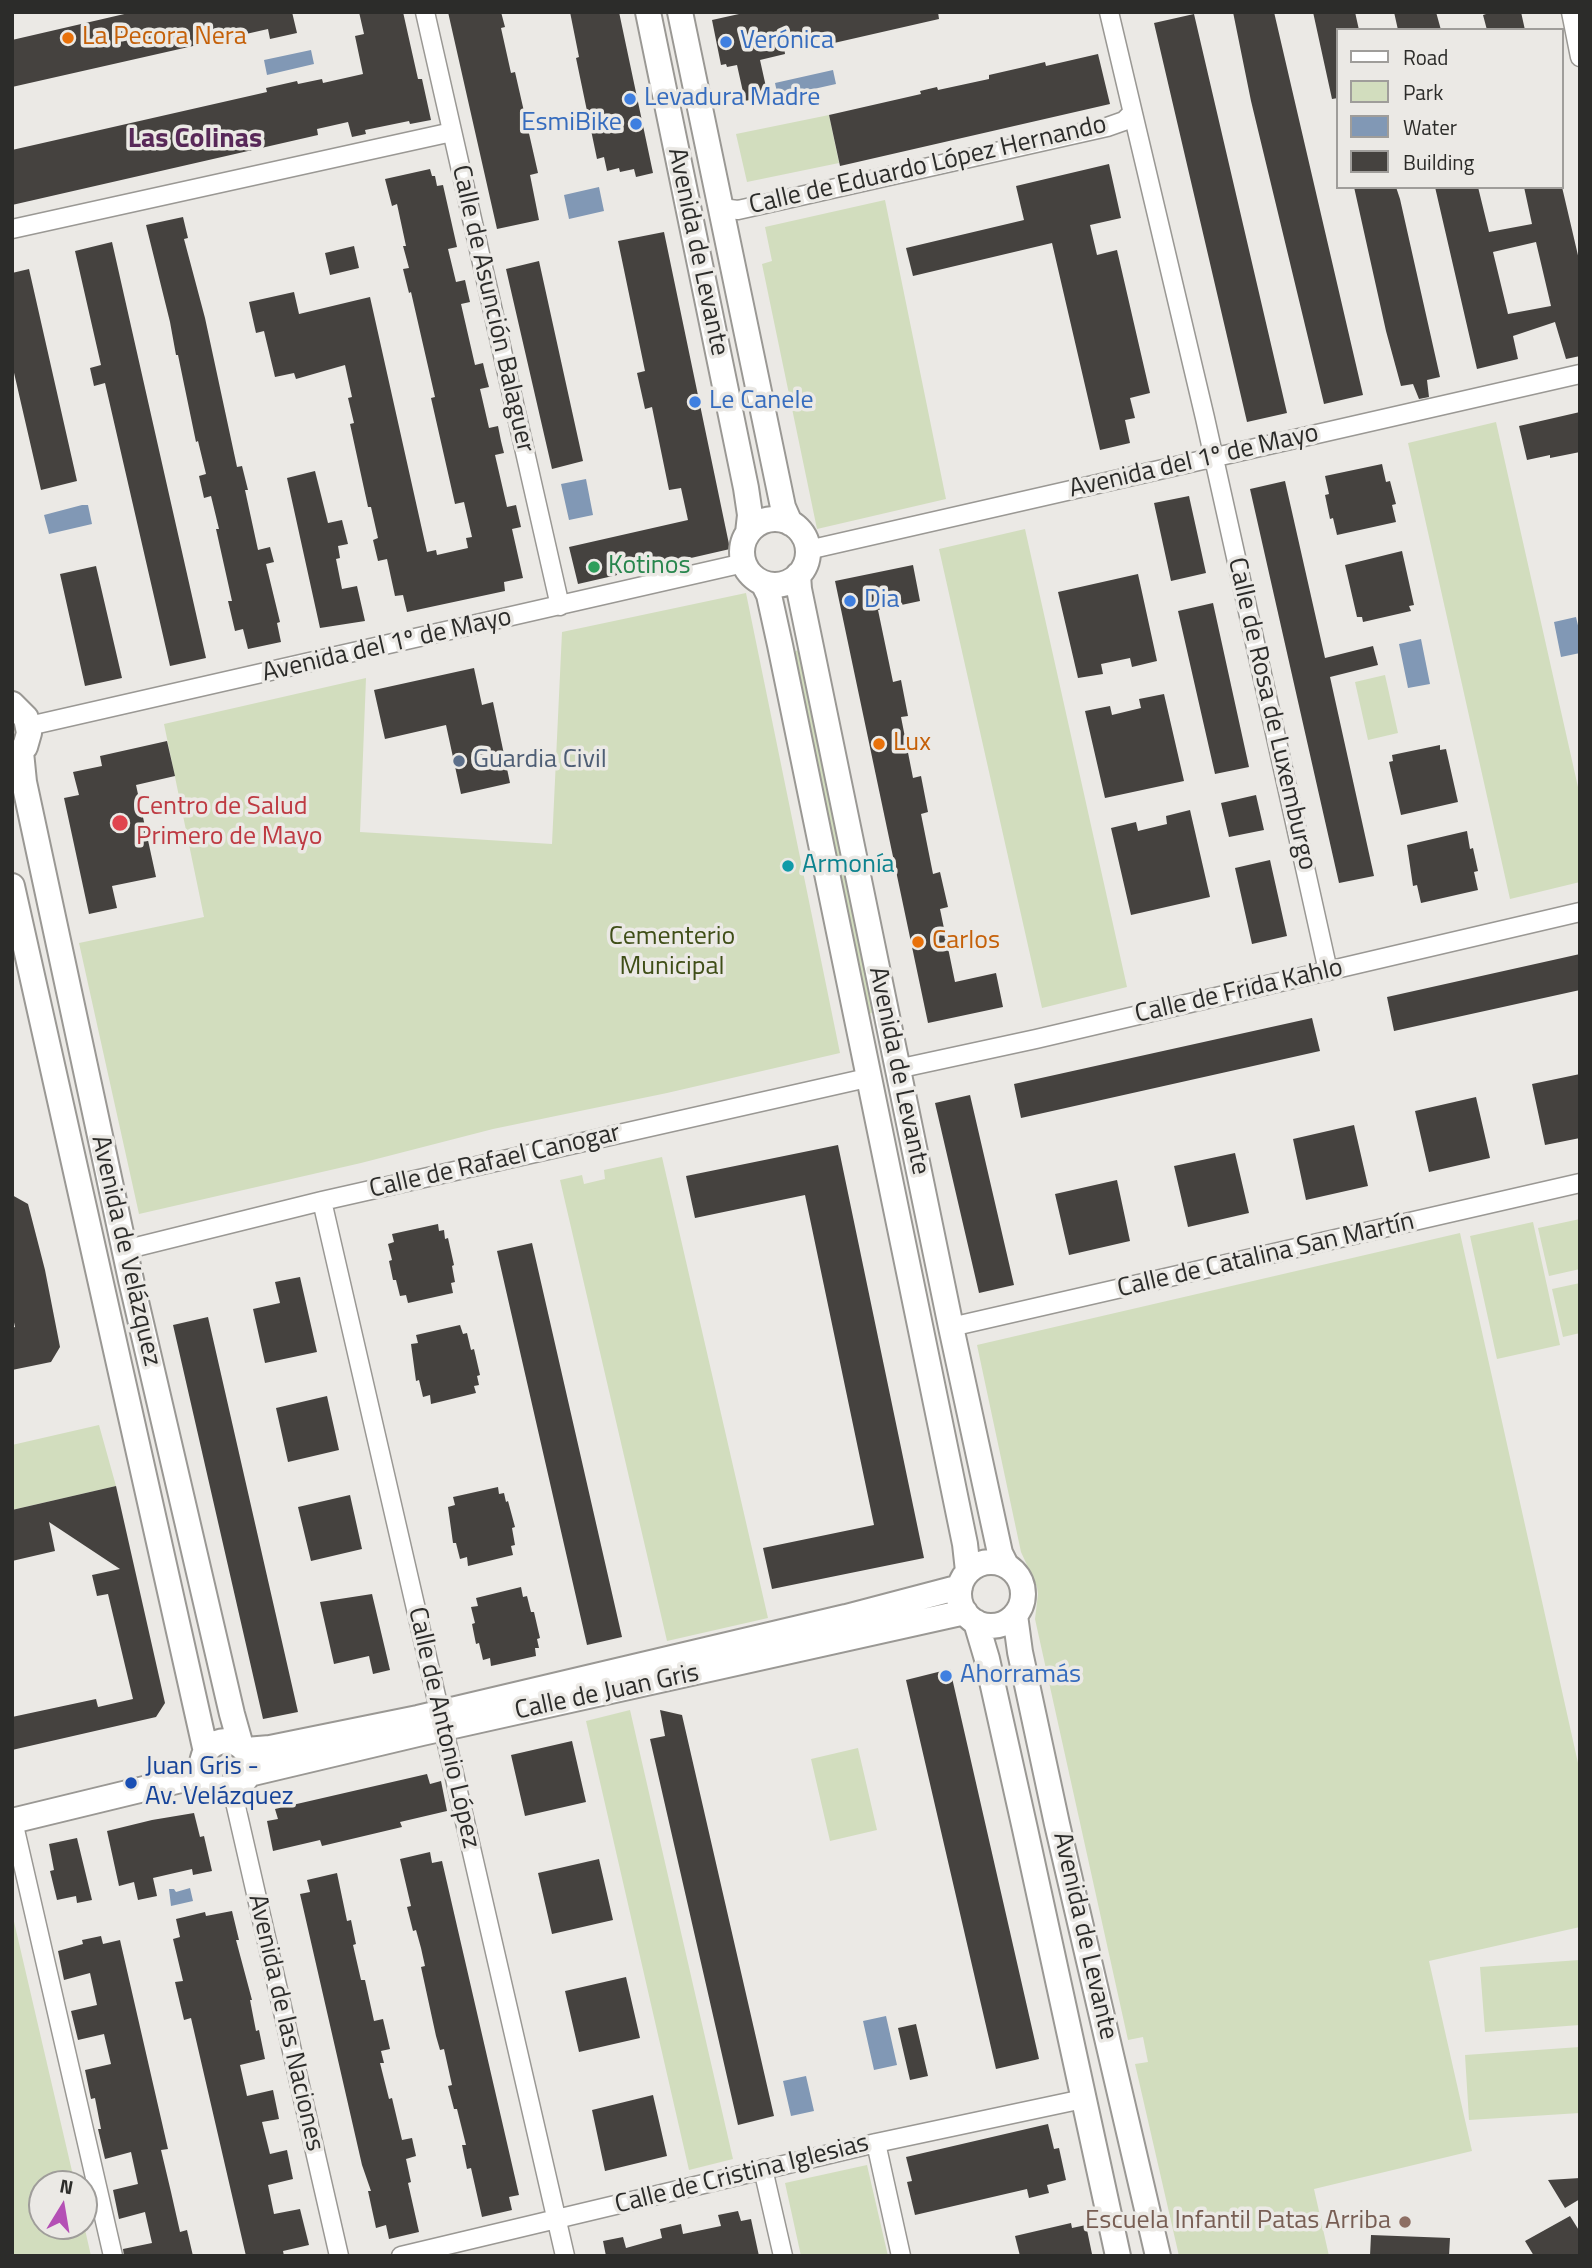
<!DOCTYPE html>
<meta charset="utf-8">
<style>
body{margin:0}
#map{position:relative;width:1592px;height:2268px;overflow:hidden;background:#ebe9e5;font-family:"Titillium Web",sans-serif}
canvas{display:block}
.frame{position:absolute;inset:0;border:14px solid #2c2c2a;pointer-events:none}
.legend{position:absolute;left:1336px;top:28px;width:228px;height:161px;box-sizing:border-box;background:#ebe9e5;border:2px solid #9f9d9a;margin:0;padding:9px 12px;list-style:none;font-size:21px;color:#2c2c2a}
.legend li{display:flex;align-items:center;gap:14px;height:35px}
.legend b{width:35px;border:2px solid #9f9d9a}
.north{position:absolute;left:28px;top:2170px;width:70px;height:70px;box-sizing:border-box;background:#ebe9e5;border:2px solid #9f9d9a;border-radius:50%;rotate:11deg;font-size:19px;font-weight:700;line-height:28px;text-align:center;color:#2c2c2a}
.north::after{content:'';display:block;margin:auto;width:24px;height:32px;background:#b450b5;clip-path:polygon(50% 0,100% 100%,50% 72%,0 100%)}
</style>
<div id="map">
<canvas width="1592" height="2268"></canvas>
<div class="frame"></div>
<ul class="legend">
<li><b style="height:9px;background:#fff"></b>Road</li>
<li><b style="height:19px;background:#d2ddbe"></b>Park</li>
<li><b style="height:19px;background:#8198b5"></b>Water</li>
<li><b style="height:19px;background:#45423f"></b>Building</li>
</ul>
<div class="north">N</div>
</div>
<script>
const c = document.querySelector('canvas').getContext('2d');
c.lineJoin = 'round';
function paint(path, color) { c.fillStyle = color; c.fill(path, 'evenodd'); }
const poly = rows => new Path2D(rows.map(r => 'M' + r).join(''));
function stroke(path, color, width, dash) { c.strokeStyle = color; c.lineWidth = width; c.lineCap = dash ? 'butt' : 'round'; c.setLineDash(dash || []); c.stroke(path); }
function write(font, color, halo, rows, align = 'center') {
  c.font = font + ' "Titillium Web",sans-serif'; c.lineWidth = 7; c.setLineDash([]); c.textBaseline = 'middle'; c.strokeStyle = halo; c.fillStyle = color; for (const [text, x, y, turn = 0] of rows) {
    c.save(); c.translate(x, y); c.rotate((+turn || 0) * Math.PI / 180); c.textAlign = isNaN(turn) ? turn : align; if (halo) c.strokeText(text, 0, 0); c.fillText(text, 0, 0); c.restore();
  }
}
paint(poly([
 [829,115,839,163,747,182,736,134],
 [885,200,946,499,817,529,762,264,772,261,765,227],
 [1496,422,1580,796,1580,882,1510,899,1408,443],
 [1025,529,1127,987,1042,1008,939,549],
 [746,593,840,1053,667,1093,493,1129,361,1163,139,1214,79,943,204,917,164,724,366,678,360,832,552,844,562,632],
 [800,650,874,1012,869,1014,795,651],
 [1385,675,1398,733,1368,740,1355,682],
 [662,1157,768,1618,667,1641,560,1180,582,1175,584,1184,605,1179,604,1170],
 [1580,1219,1580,1269,1549,1276,1538,1228],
 [1533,1222,1560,1345,1497,1359,1470,1236],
 [1460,1233,1580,1772,1580,1927,1429,1961,1472,2151,1314,2189,1329,2256,1179,2256,1135,2064,1148,2062,1143,2037,1128,2040,1035,1619,1038,1594,1037,1587,1021,1552,977,1345],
 [1580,1283,1580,1333,1563,1337,1552,1289],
 [99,1425,116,1486,12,1510,12,1445],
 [630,1710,733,2159,689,2170,586,1721],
 [858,1748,877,1830,830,1841,811,1759],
 [12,1913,75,2184,42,2184,42,2226,84,2225,91,2256,12,2256],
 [1580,1960,1580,2025,1485,2032,1480,1967],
 [1580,2047,1580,2113,1469,2120,1465,2055],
 [867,2165,888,2256,801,2256,785,2183]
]), '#d2ddbe');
paint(poly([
 [311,50,314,64,267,75,264,60],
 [833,70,836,84,778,97,775,83],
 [599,187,604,211,569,219,564,195],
 [586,479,593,515,569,520,561,484],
 [82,505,88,505,92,524,49,534,44,515],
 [1576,617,1580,634,1580,653,1561,657,1554,622],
 [1421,639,1430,684,1408,688,1399,644],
 [190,1888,193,1901,171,1906,169,1889,174,1889,176,1892],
 [886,2016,897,2065,874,2070,863,2021],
 [806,2076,814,2111,791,2116,783,2081]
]), '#8198b5');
paint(poly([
 [133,12,292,12,297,33,270,39,268,29,12,87,12,40],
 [359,12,403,12,418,79,422,79,431,120,410,124,409,121,365,130,366,134,352,137,348,122,317,129,318,135,12,205,12,150,267,92,266,88,297,81,298,84,322,79,323,83,363,74,355,36,364,34],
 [448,12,501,12,505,27,501,28,511,73,515,72,538,173,530,175,539,220,497,229],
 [570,12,619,12,653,173,636,177,634,169,620,172,619,168,607,171,604,157,597,159,576,58,579,57],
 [748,12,938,12,939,19,834,43,832,37,784,47,785,54,760,60,768,96,745,101,737,65,727,67,726,64,721,65,712,20],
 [1233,12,1274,12,1363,395,1324,404,1251,101],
 [1313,12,1355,12,1359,30,1338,30,1338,98,1332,99],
 [1394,12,1436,12,1441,30,1398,30],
 [1492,12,1521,12,1525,30,1487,30,1483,15],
 [1194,14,1287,413,1247,422,1154,23],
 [1098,54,1110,104,840,166,829,115,921,94,920,91,937,87,938,90,989,79,989,75,1024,67,1045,62,1046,66],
 [1109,164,1121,218,1090,225,1097,255,1117,250,1150,393,1130,398,1135,418,1125,420,1130,443,1100,450,1052,243,913,276,906,248,1024,220,1016,186],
 [430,169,432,176,435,176,437,186,443,185,457,247,448,249,456,282,465,280,467,289,470,302,461,304,475,365,483,363,486,376,489,387,480,389,489,428,498,426,501,441,504,453,495,455,507,507,516,505,521,527,512,529,523,578,504,582,505,591,407,612,403,595,395,596,387,559,378,561,373,540,378,538,371,507,368,507,350,424,354,423,348,398,352,397,345,365,296,379,294,373,275,377,264,331,256,333,249,302,294,292,299,314,370,297,427,552,436,550,437,555,468,548,466,538,472,537,464,502,455,504,431,398,435,397,411,292,409,293,403,269,409,268,403,246,406,246,397,204,392,206,385,179],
 [1354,187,1396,187,1400,199,1440,377,1427,380,1429,397,1419,399,1413,384,1401,386,1386,331],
 [1435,187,1478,187,1489,232,1532,224,1524,187,1562,187,1580,264,1580,356,1566,359,1555,322,1513,336,1518,359,1477,369],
 [1536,242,1551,306,1508,314,1493,252],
 [183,217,188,238,184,239,205,318,237,467,242,466,248,490,245,490,258,550,270,547,274,562,266,564,280,622,277,623,281,642,248,649,243,629,235,631,228,601,232,601,216,529,219,529,211,496,204,498,199,476,206,474,198,441,196,442,178,355,176,355,170,322,146,225],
 [664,232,730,549,578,584,569,547,688,520,681,488,669,490,652,407,645,409,637,373,645,371,618,241],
 [112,242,206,658,170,666,105,383,94,386,90,368,101,365,75,251],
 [354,246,359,268,330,275,325,253],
 [539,261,583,461,552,469,506,269],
 [29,269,77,481,41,490,12,364,12,273],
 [1580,412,1580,452,1550,458,1550,455,1527,460,1519,426],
 [1382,464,1386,482,1390,481,1396,504,1392,505,1396,522,1337,535,1333,518,1330,519,1325,495,1329,494,1325,476],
 [315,471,328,523,342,520,348,544,338,546,340,558,336,559,342,589,357,586,365,621,320,628,287,478],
 [1285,481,1325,658,1373,646,1378,665,1330,677,1374,876,1339,883,1250,489],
 [1189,496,1206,573,1171,581,1154,503],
 [1402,551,1414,605,1409,606,1411,611,1363,622,1362,617,1357,617,1345,565],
 [913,565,920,601,878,610,893,682,901,680,908,716,901,717,913,778,921,776,928,812,921,814,933,874,940,872,948,907,940,909,955,982,996,973,1003,1007,928,1023,835,581],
 [96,566,122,678,85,686,60,574],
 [1138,574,1157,661,1132,667,1130,658,1101,664,1103,674,1078,678,1058,592],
 [1213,603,1249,767,1215,774,1178,611],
 [474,668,482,705,493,702,510,783,461,794,446,725,385,739,374,690],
 [1164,694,1184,781,1105,798,1085,711,1110,706,1112,715,1141,708,1139,699],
 [167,741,175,776,136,785,156,877,112,886,117,908,89,914,64,798,79,795,73,772,102,766,100,756],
 [1440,745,1440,750,1446,749,1458,802,1401,815,1389,762,1393,761,1392,755],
 [1256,795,1264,830,1229,837,1221,803],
 [1190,810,1210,897,1131,915,1111,828,1136,822,1138,831,1167,824,1166,816],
 [1467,831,1470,849,1473,848,1478,871,1474,872,1478,890,1421,903,1417,885,1413,886,1407,845],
 [1270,860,1287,936,1252,944,1235,868],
 [1580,954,1580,990,1394,1031,1387,997],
 [1312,1018,1320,1051,1021,1118,1014,1084],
 [1580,1074,1580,1138,1545,1145,1532,1084],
 [970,1095,1014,1285,979,1293,935,1103],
 [1476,1097,1490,1158,1429,1172,1415,1111],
 [1354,1125,1368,1186,1306,1200,1293,1139],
 [838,1145,924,1558,772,1589,763,1548,874,1525,805,1195,695,1218,686,1176],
 [1235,1153,1249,1213,1188,1227,1174,1166],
 [1117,1180,1130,1241,1069,1255,1055,1194],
 [12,1195,28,1204,45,1270,60,1347,51,1362,12,1370,12,1328,15,1327,12,1313],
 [438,1224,439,1231,444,1230,445,1239,448,1238,454,1265,452,1266,455,1282,451,1283,453,1293,408,1303,406,1295,400,1296,396,1280,393,1280,389,1261,392,1260,388,1244,394,1242,392,1234],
 [532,1243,622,1637,587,1645,497,1251],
 [300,1277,317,1352,265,1363,253,1309,280,1303,275,1282],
 [208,1317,298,1712,263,1719,173,1325],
 [460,1325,463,1334,467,1333,471,1350,474,1349,480,1375,477,1376,479,1385,474,1386,476,1393,431,1404,430,1395,423,1397,419,1380,416,1381,411,1344,418,1343,416,1335],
 [327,1396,339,1450,288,1462,276,1408],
 [116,1486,165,1703,156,1717,12,1750,12,1717,96,1699,98,1707,133,1699,108,1594,97,1596,92,1575,120,1569,49,1522,55,1551,12,1561,12,1510],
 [498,1487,499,1494,504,1493,506,1502,508,1501,515,1527,512,1528,515,1545,511,1546,513,1555,468,1566,467,1557,460,1559,456,1543,453,1543,448,1507,455,1505,453,1497],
 [350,1495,362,1549,311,1561,298,1507],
 [521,1587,523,1597,527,1596,531,1612,534,1612,540,1638,537,1639,539,1648,535,1648,536,1656,491,1666,490,1658,483,1660,479,1643,476,1644,472,1624,475,1623,471,1607,478,1606,476,1598],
 [372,1594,390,1670,373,1674,369,1656,334,1664,320,1602],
 [950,1669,1039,2059,996,2069,906,1680],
 [660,1710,682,1715,774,2116,738,2125,650,1739,665,1736],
 [572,1741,586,1802,525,1816,511,1755],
 [427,1774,430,1784,441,1781,447,1811,400,1822,402,1827,322,1846,320,1840,273,1851,267,1821,278,1819,275,1809],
 [194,1813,200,1837,204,1836,212,1871,193,1875,192,1869,153,1878,157,1896,138,1900,134,1882,119,1886,107,1831,152,1820],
 [77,1838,92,1900,77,1903,76,1896,57,1900,50,1871,54,1870,49,1844],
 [430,1852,432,1863,442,1861,519,2195,509,2197,512,2210,482,2217,471,2168,467,2169,462,2145,466,2145,457,2109,454,2109,448,2086,452,2085,444,2049,440,2050,436,2036,421,1967,425,1966,421,1948,416,1930,413,1931,407,1907,411,1906,400,1859],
 [599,1859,613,1920,552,1934,538,1873],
 [337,1873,347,1921,351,1920,356,1944,353,1945,361,1980,365,1980,374,2021,383,2019,390,2049,381,2051,384,2063,380,2063,389,2099,392,2098,402,2140,412,2138,416,2156,406,2159,411,2182,408,2183,419,2232,389,2239,386,2225,376,2228,368,2191,371,2191,362,2165,300,1894,310,1892,307,1880],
 [232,1911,239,1940,236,1940,252,2000,250,2000,256,2031,259,2030,265,2059,240,2065,247,2096,273,2090,279,2119,262,2122,270,2154,287,2150,293,2179,268,2185,274,2214,300,2209,309,2245,283,2251,284,2256,246,2256,191,2018,184,2020,175,1982,183,1981,173,1939,180,1937,176,1919,205,1912,206,1916],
 [101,1936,103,1944,120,1940,168,2149,161,2150,171,2192,180,2232,187,2230,193,2256,124,2256,123,2249,152,2243,145,2212,119,2219,113,2190,138,2184,131,2152,105,2159,98,2129,101,2129,95,2098,91,2099,85,2070,111,2064,104,2034,78,2040,71,2011,97,2005,90,1973,64,1980,58,1951,83,1944,82,1940],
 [626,1977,640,2038,579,2052,565,1991],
 [916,2024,928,2076,910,2080,898,2028],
 [653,2095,667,2156,605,2171,592,2110],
 [1048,2124,1054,2149,1059,2148,1066,2180,1047,2185,1049,2193,1029,2198,1027,2189,915,2215,907,2182,912,2181,906,2157],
 [1580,2178,1580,2199,1565,2208,1548,2180],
 [738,2211,741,2221,751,2219,759,2256,606,2256,603,2241,623,2237,626,2248,662,2238,660,2229,681,2224,683,2234,721,2226,718,2215],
 [1570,2216,1580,2232,1580,2256,1534,2256,1525,2241],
 [1071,2223,1072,2228,1086,2225,1092,2254,1020,2256,1015,2236],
 [1371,2235,1450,2238,1449,2256,1370,2256]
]), '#45423f');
const street = poly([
 [425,12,560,606],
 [1109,12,1205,418,1328,971],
 [1571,12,1580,57],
 [721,208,738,210,756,206,1107,127,1124,121,1132,113],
 [12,229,452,132],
 [808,550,1580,374],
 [29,726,744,563],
 [897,1069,1036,1039,1580,912],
 [322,1201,565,2256],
 [124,1250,322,1201,867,1078],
 [951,1327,1580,1183],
 [232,1789,339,2256],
 [13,1821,113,2256],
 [876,2143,901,2256],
 [763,2169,783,2256],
 [401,2256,876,2143,1083,2099]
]);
const secondary = poly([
 [648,12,746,488,750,515,748,533],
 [680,12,783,507,790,523],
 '742 552a33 33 0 1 1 66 0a33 33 0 1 1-66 0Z',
 [798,575,799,589,951,1327,1000,1553,1006,1565],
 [763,583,769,595,780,645,965,1544,968,1571],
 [12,704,26,718,29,733,25,747,12,758],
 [21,752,24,782,131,1280,232,1714,241,1746],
 [12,886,206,1752],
 '959 1594a32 32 0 1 1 64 0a32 32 0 1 1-64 0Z',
 [1015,1615,1020,1652,1057,1824,1158,2256],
 [976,1622,987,1659,1025,1829,1118,2256],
 '202 1765a24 24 0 1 1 48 0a24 24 0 1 1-48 0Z',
 [246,1750,270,1748,418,1718,846,1617,960,1587],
 [249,1774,422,1733,965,1612],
 [12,1821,181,1780,203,1773]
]);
stroke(street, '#9a9894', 21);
stroke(secondary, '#9a9894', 28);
stroke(street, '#fff', 18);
stroke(secondary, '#fff', 24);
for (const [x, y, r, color] of [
 [68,38,7,"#e8710a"],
 [726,42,7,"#3f7fe0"],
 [630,99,7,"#3f7fe0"],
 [636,124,7,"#3f7fe0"],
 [695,402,7,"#3f7fe0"],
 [594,567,7,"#2e9e5b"],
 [850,601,7,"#3f7fe0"],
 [879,744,7,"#e8710a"],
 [459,761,7,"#5c6f8a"],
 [120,823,9,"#e0444e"],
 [788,866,7,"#0f9aa8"],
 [918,942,7,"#e8710a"],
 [946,1676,7,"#3f7fe0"],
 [131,1783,7,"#1a4fb4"],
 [1405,2222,7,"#8d6e63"]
]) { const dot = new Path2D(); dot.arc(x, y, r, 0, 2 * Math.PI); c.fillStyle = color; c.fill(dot); stroke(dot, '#ebe9e5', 2.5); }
write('26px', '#c56008', '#ebe9e5', [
 ["La Pecora Nera",82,38],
 ["Lux",893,744],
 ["Carlos",932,942]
], 'left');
write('26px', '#366cbe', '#ebe9e5', [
 ["Verónica",740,42],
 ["Levadura Madre",644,99],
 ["EsmiBike",622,124,"right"],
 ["Le Canele",709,402],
 ["Dia",864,601],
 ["Ahorramás",960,1676]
], 'left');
write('26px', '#2c2c2a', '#ebe9e5', [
 ["Calle de Eduardo López Hernando",928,166,-13],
 ["Avenida de Levante",697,252,78],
 ["Calle de Asunción Balaguer",492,309,77],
 ["Avenida del 1º de Mayo",1194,462,-13],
 ["Avenida del 1º de Mayo",387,646,-13],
 ["Calle de Rosa de Luxemburgo",1271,714,77],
 ["Calle de Frida Kahlo",1239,992,-13],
 ["Avenida de Levante",898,1071,78],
 ["Calle de Rafael Canogar",495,1162,-13],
 ["Avenida de Velázquez",125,1251,77],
 ["Calle de Catalina San Martín",1266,1256,-13],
 ["Calle de Juan Gris",607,1693,-12],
 ["Calle de Antonio López",443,1728,77],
 ["Avenida de Levante",1084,1936,77],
 ["Avenida de las Naciones",285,2023,77],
 ["Calle de Cristina Iglesias",742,2175,-14]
]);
write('26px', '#27864d', '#ebe9e5', [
 ["Kotinos",608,567]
], 'left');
write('26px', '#4e5e75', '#ebe9e5', [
 ["Guardia Civil",473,761]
], 'left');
write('26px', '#be3a42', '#ebe9e5', [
 ["Centro de Salud",136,808],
 ["Primero de Mayo",136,838]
], 'left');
write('26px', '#0d838f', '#ebe9e5', [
 ["Armonía",802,866]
], 'left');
write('26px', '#3f4e17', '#ebe9e5', [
 ["Cementerio",672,938],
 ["Municipal",672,968]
]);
write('26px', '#164399', '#ebe9e5', [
 ["Juan Gris -",145,1768],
 ["Av. Velázquez",145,1798]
], 'left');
write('26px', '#785e54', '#ebe9e5', [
 ["Escuela Infantil Patas Arriba",1391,2222]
], 'right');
write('bold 28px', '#582859', '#ebe9e5', [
 ["Las Colinas",195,140]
]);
</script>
